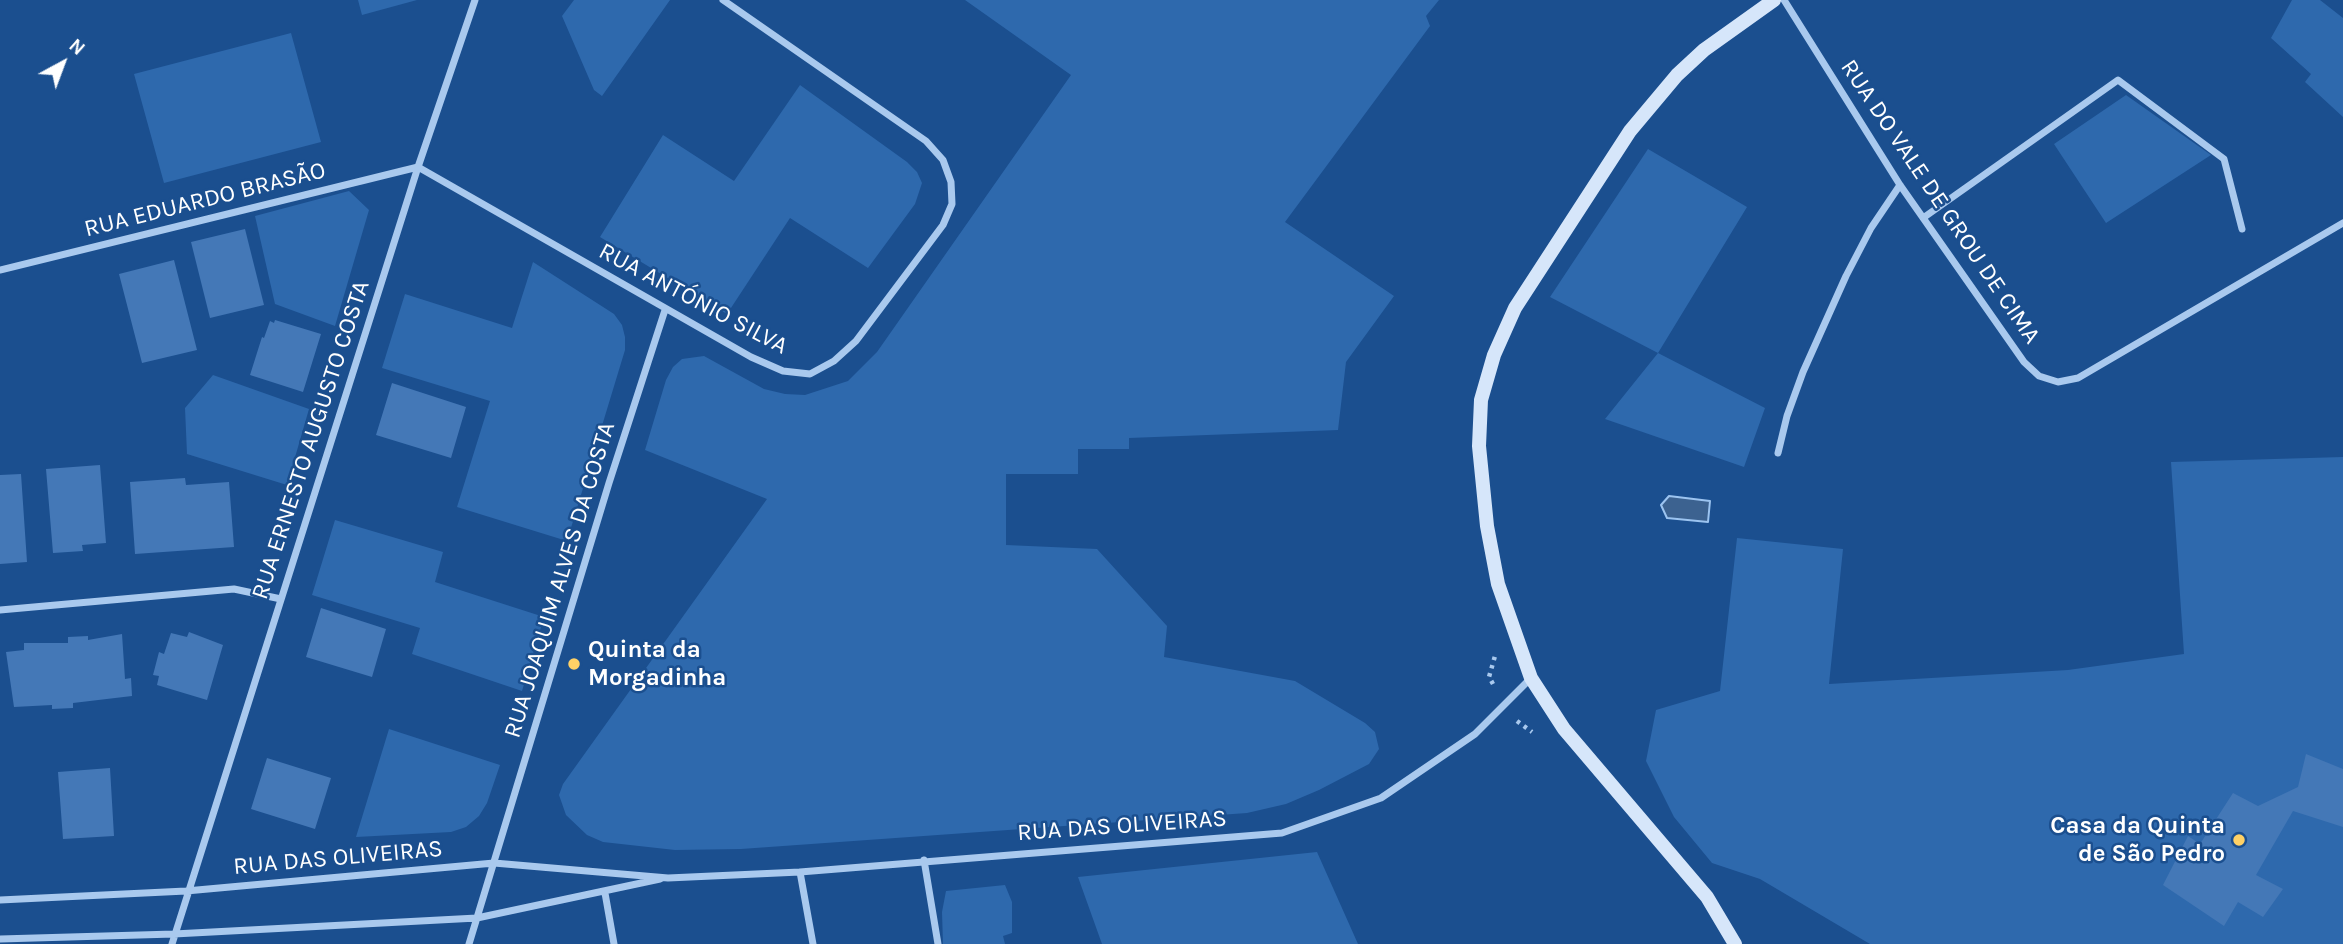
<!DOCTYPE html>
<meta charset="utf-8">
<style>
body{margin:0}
#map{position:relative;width:2343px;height:944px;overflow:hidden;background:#1b4f8f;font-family:Karla,sans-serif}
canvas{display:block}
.north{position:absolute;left:28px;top:28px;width:70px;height:70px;-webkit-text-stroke:5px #1b4f8f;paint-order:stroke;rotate:41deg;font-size:19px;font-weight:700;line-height:28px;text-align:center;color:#fff}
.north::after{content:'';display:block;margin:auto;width:24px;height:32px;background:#fff;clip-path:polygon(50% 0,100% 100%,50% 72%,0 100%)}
</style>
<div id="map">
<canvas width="2343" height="944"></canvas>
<div class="north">N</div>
</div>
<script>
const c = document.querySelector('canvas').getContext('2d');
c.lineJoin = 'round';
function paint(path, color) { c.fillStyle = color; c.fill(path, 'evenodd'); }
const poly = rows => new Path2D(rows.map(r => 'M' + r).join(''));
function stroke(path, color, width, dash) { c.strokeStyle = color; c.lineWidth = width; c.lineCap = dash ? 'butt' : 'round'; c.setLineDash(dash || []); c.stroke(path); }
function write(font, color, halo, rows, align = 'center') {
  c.font = font + ' Karla,sans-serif'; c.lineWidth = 5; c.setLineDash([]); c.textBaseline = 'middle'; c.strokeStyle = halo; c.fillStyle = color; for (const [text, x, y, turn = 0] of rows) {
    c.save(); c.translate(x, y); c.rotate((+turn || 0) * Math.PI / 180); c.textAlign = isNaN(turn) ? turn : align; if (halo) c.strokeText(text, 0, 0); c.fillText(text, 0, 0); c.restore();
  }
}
paint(poly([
 [358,0,417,0,362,15],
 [574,0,670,0,602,96,594,90,562,16],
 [965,0,1439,0,1426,16,1430,26,1285,222,1394,296,1346,362,1338,430,1129,438,1129,449,1078,449,1078,474,1006,474,1006,545,1097,549,1167,626,1164,657,1295,681,1365,723,1375,732,1379,749,1369,764,1319,790,1286,804,1247,813,741,849,675,850,603,842,587,835,566,815,559,795,563,784,767,499,645,450,666,380,673,367,682,359,704,356,764,389,785,394,805,395,848,381,877,352,1071,75],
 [2292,0,2320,0,2343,18,2343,117,2305,82,2311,74,2271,38],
 [291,33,321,142,164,183,134,74],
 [800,85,907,162,917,172,922,183,915,204,868,268,790,218,727,314,600,237,663,135,734,181],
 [2126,95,2211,155,2106,223,2054,144],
 [1648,149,1747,207,1658,353,1765,408,1744,467,1605,419,1658,353,1550,297],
 [349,191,369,210,335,326,275,304,255,216],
 [533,262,614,314,622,325,625,337,625,350,567,541,457,507,490,401,382,368,405,294,512,328],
 [213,375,309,409,287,485,187,454,185,408],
 [2343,457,2343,944,1870,944,1760,879,1712,863,1674,817,1646,761,1656,710,1720,691,1737,538,1843,549,1829,684,2068,670,2184,654,2171,462],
 [335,520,443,552,435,582,544,617,522,691,412,654,420,628,312,595],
 [389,729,500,765,487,803,479,816,466,827,451,832,356,837],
 [1317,852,1358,944,1102,944,1078,877],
 [1005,885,1012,902,1012,933,1003,936,1005,944,943,944,942,912,946,891]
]), '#2e69ad');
const water = poly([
 [1669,496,1710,501,1708,522,1667,518,1661,505,1669,496]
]);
paint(water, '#3c6290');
stroke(water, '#9cc4f0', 2);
paint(poly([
 [245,229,264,305,210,318,191,242],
 [174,260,197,350,142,363,119,274],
 [275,320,321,334,303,392,250,375,262,337,264,338,270,321,274,323],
 [392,383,466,407,451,458,376,435],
 [100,465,106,543,82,545,83,551,53,553,46,469],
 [21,474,27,562,0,564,0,475],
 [185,478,186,485,229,482,234,547,135,554,130,482],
 [321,608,386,629,372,677,306,657],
 [189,632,223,645,207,700,157,685,159,676,153,675,159,652,164,654,171,633,187,637],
 [122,634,125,679,131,678,132,696,73,703,73,708,52,709,52,705,14,707,6,652,24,650,24,643,68,643,68,637,88,636,88,640],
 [2306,754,2343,769,2343,827,2293,811,2256,875,2283,889,2263,917,2238,902,2224,926,2163,885,2188,836,2200,844,2233,793,2258,806,2298,787],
 [267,758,331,778,315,829,251,809],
 [110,768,114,836,63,839,58,772]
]), '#4478b7');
stroke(poly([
 [1493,684,1489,677,1495,656],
 [1517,721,1532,732]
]), '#a9c9ee', 4.5, [3.5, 5]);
stroke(poly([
 [1784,0,1900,185,2024,362,2039,376,2058,382,2078,378,2343,223],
 [418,167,751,357,783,371,810,374,834,361,856,341,943,225,952,204,951,182,943,160,926,141,723,0],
 [1923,218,2118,80,2224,159,2242,229],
 [0,270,418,167],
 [1778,453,1787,416,1803,372,1846,276,1871,228,1900,185],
 [0,610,234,589,281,599],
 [924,860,938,944],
 [800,872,813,944],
 [605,893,614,944],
 [0,900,186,891,494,863,668,878,800,872,1282,833,1381,798,1475,734,1531,678],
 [0,939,174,934,477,918,660,879],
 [172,944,418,167,475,0],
 [469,944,609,483,665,310]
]), '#a9c9ee', 7);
stroke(poly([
 [1735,944,1707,897,1564,729,1531,678,1498,584,1487,526,1479,446,1481,400,1494,355,1515,308,1630,131,1677,75,1704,50,1774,0]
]), '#d6e6fa', 14);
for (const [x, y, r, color] of [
 [574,664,7,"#ffd166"],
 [2239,840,7,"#ffd166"]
]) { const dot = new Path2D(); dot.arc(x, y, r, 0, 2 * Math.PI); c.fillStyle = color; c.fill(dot); stroke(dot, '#1b4f8f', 2.5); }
write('24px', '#fff', '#1b4f8f', [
 ["RUA EDUARDO BRASÃO",205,200,-14],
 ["RUA DO VALE DE GROU DE CIMA",1940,202,56],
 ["RUA ANTÓNIO SILVA",693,299,28],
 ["RUA ERNESTO AUGUSTO COSTA",311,440,-72],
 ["RUA JOAQUIM ALVES DA COSTA",560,580,-73],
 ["RUA DAS OLIVEIRAS",1122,826,-4],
 ["RUA DAS OLIVEIRAS",338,858,-5]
]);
write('bold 24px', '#fff', '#1b4f8f', [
 ["Quinta da",588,650],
 ["Morgadinha",588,678],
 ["Casa da Quinta",2225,826,"right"],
 ["de São Pedro",2225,854,"right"]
], 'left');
</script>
